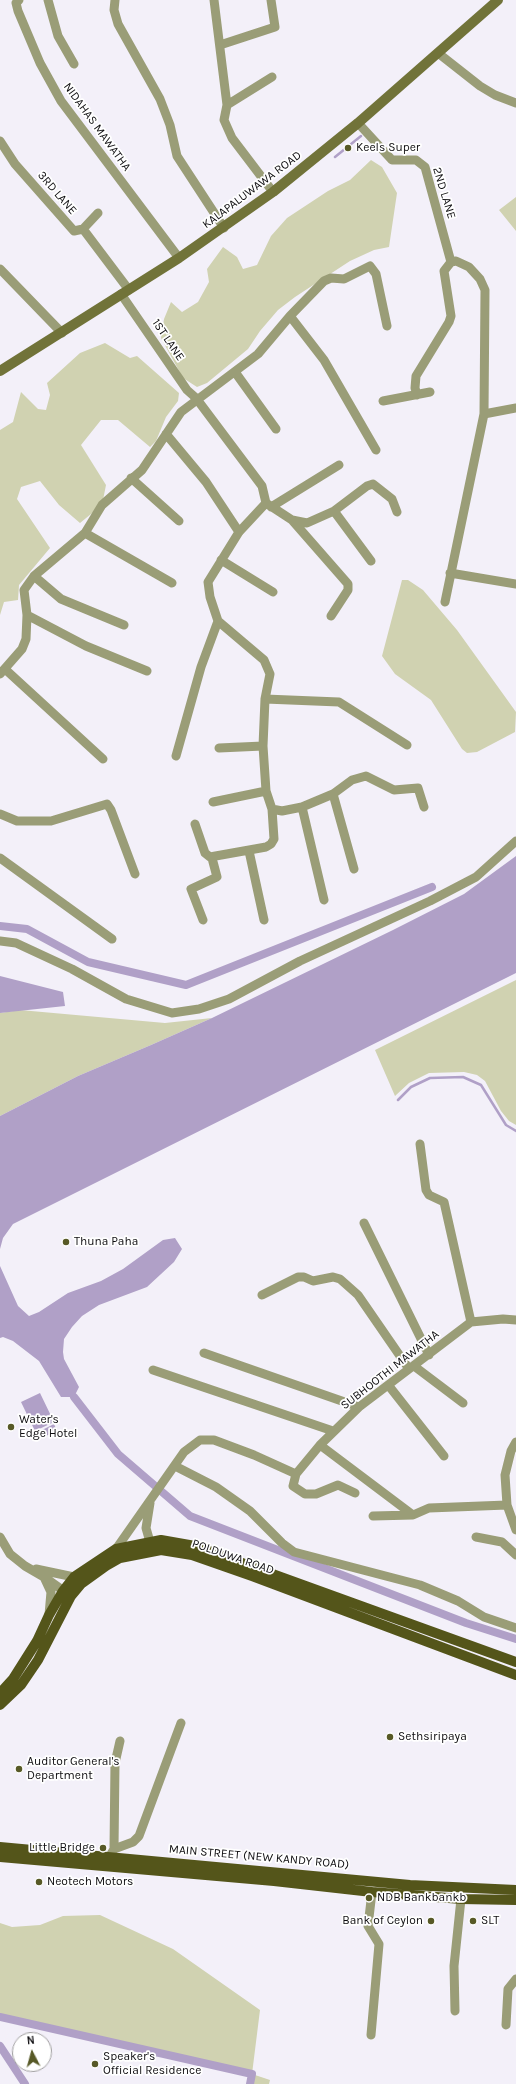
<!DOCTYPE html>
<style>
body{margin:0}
#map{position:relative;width:516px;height:2084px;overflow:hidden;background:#f3f0f9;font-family:Karla,sans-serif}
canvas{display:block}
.north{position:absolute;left:12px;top:2032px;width:40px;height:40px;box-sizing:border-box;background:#fff;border:1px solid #9f9e9f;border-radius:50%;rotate:354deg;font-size:11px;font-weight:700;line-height:16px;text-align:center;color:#0e0d10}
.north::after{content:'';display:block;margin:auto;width:14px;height:18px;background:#575926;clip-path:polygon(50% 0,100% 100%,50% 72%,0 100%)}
</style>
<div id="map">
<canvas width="516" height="2084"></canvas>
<div class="north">N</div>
</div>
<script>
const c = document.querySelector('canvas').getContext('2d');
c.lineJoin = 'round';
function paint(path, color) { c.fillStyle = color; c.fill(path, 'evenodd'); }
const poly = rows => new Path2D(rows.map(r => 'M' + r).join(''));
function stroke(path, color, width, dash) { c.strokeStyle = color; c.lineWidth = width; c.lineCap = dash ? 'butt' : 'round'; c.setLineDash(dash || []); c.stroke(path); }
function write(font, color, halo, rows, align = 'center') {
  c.font = font + ' Karla,sans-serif'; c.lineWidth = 3.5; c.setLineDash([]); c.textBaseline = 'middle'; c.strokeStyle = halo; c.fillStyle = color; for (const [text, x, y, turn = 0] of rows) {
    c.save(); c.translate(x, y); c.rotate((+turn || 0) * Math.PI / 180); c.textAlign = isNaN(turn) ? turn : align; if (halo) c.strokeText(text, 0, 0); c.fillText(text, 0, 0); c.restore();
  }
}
paint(poly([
 [371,160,382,167,397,193,389,247,374,250,350,261,295,297,278,310,260,331,248,349,207,383,197,387,183,378,161,338,164,319,171,302,182,312,198,302,209,282,207,269,223,247,237,257,243,269,257,265,271,236,287,218,328,191,350,180],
 [516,197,516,231,499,210],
 [105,343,130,358,137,356,179,393,178,401,166,417,156,441,150,447,118,420,101,420,81,445,106,485,102,505,80,523,59,505,40,481,21,487,17,499,50,548,19,585,18,600,4,602,0,615,0,430,13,422,21,392,38,409,46,410,50,395,47,383,80,353],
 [402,580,408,580,423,590,457,630,516,712,515,732,477,752,467,753,462,749,431,700,395,674,382,656],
 [516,980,516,1125,509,1121,501,1111,485,1081,477,1075,464,1072,429,1073,409,1083,395,1096,375,1050],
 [20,1010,165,1023,212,1018,151,1045,78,1076,0,1116,0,1013],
 [100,1915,173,1949,260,2010,252,2074,270,2080,269,2084,250,2084,252,2074,0,2017,0,1923,12,1927,40,1925,63,1916]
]), '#d0d2b1');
paint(poly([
 [516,856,516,973,13,1224,3,1238,0,1249,0,1116,78,1076,151,1045,212,1018,393,930,464,894],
 [0,976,63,992,65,1006,0,1013],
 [175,1238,182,1249,174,1262,147,1287,99,1305,82,1316,72,1327,64,1339,63,1352,64,1359,79,1387,74,1397,61,1397,39,1361,13,1341,3,1337,0,1338,0,1266,18,1306,29,1316,39,1312,68,1293,101,1281,123,1269,163,1240],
 [40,1393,54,1422,35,1431,21,1402],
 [54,1424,57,1431,39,1439,36,1433]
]), '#b0a0c7');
stroke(poly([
 [335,157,361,136],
 [398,1100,411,1087,430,1078,463,1077,481,1085,506,1125,516,1131]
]), '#b0a0c7', 2.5);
stroke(poly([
 [0,926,27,929,88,962,186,985,432,887],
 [74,1397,118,1454,190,1516,466,1623,516,1639],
 [0,2017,252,2074,250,2084],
 [0,2046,25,2084]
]), '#b0a0c7', 8);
stroke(poly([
 [19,0,16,3,18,11,40,63,61,101,179,258],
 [48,0,58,36,74,64],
 [115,0,114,10,118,24,160,99,170,125,177,156,224,228],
 [214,0,227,105,224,120,232,138,273,192],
 [220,45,275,27,271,0],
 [438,53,480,86,495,95,516,103],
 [227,105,272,77],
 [358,123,392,160,416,160,425,167,451,262],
 [0,141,15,164,74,231,83,229,129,290],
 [83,229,98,213],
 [0,269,62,333],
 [121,294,187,390,196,398,262,486,266,503,292,520,348,584,348,590,331,616],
 [290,316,324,360,376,450],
 [235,372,276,429],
 [417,395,415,388,416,376,449,322,451,316,444,271,451,262,456,261,469,267,480,279,485,290,484,414,445,602],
 [383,401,430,392],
 [484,414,516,408],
 [166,434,206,482,239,532],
 [131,478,179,521],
 [271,507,339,465],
 [334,511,371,561],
 [292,520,307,523,334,511,367,486,373,484,392,499,397,512],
 [85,533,172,583],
 [221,560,273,592],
 [450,573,516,584],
 [34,576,61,599,124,625],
 [27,615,86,646,147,671],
 [6,670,103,759],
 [0,674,22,649,26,639,27,615,24,590,34,576,85,533,102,505,142,470,181,412,258,354,290,316,324,281,331,278,344,279,370,266,376,274,387,326],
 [265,699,339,702,407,745],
 [219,748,263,746],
 [176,756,201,667,218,621],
 [333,794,354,869],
 [213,802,266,791],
 [302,807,324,900],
 [272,809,282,811,302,807,333,794,352,780,366,776,394,790,418,788,424,807],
 [0,814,17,821,51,821,107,804,111,810,135,874],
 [195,824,205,853,210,857,266,847,271,844,274,839,272,809,266,791,263,746,265,699,270,674,264,660,218,621,210,597,208,582,239,532,266,503],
 [249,851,264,920],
 [0,858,112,939],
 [203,920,191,889,217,877,212,858],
 [0,941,16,943,72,969,126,999,172,1013,199,1009,229,999,300,961,430,901,476,877,516,841],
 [420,1144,426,1190,429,1195,444,1202,471,1322],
 [364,1223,429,1355],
 [262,1295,298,1277,304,1277,313,1281,333,1277,340,1279,358,1295,409,1369],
 [204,1353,359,1407],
 [414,1366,463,1403],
 [153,1370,333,1431],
 [389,1386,444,1456],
 [516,1442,511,1451,505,1475,507,1505,516,1530],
 [320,1445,413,1515,429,1508,507,1505],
 [175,1466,216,1487,250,1511,282,1543,294,1552,420,1585,458,1601,484,1617,516,1628],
 [355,1493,338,1485,316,1494,305,1494,293,1486,296,1474,320,1445,359,1407,471,1322,503,1319,516,1320],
 [150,1503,146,1528,150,1542],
 [373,1516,413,1515],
 [0,1537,10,1554,25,1566,44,1577,51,1592,49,1615],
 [476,1537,502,1542,516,1555],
 [116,1549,184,1452,200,1440,214,1440,254,1455,296,1474],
 [36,1569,74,1577],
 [44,1577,68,1594],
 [114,1849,115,1763,120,1741],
 [110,1856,114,1849,133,1842,139,1836,181,1723],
 [455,2011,454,1966,461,1899],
 [506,2025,508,1989,516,1979],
 [371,2035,379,1944,368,1926,372,1892]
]), '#9a9d77', 9);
stroke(poly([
 [0,371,179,258,273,192,358,123,498,0]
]), '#717339', 10);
stroke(poly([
 [0,1693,13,1679,37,1641,49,1615,63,1591,74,1577,116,1549,161,1540,195,1546,516,1662],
 [0,1705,21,1685,38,1660,71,1596,81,1584,106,1566,120,1558,161,1550,192,1555,252,1576,516,1675],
 [0,1847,410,1885,516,1890],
 [0,1857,274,1881,372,1892,461,1899,516,1900]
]), '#54551a', 10);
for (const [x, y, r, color] of [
 [348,148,4,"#575926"],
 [66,1242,4,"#575926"],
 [11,1427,4,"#575926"],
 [390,1737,4,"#575926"],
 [19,1769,4,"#575926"],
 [103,1848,4,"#575926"],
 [39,1882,4,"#575926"],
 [369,1898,4,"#575926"],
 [431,1921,4,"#575926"],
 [473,1921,4,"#575926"],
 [95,2064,4,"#575926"]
]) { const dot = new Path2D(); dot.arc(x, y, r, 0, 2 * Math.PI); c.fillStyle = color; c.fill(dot); stroke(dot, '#fff', 1.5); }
write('12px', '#0e0d10', '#fff', [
 ["NIDAHAS MAWATHA",97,127,54],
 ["KALAPALUWAWA ROAD",252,190,-37],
 ["3RD LANE",57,193,49],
 ["2ND LANE",444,193,73],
 ["1ST LANE",168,340,56],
 ["SUBHOOTHI MAWATHA",390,1370,-38],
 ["POLDUWA ROAD",233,1557,19],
 ["MAIN STREET (NEW KANDY ROAD)",259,1857,5]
]);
write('12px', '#0e0d10', '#fff', [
 ["Keels Super",356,148],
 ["Thuna Paha",74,1242],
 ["Water's",19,1420],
 ["Edge Hotel",19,1434],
 ["Sethsiripaya",398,1737],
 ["Auditor General's",27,1762],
 ["Department",27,1776],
 ["Little Bridge",95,1848,"right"],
 ["Neotech Motors",47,1882],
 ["NDB Bankbankb",377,1898],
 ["Bank of Ceylon",423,1921,"right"],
 ["SLT",481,1921],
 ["Speaker's",103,2057],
 ["Official Residence",103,2071]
], 'left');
</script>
